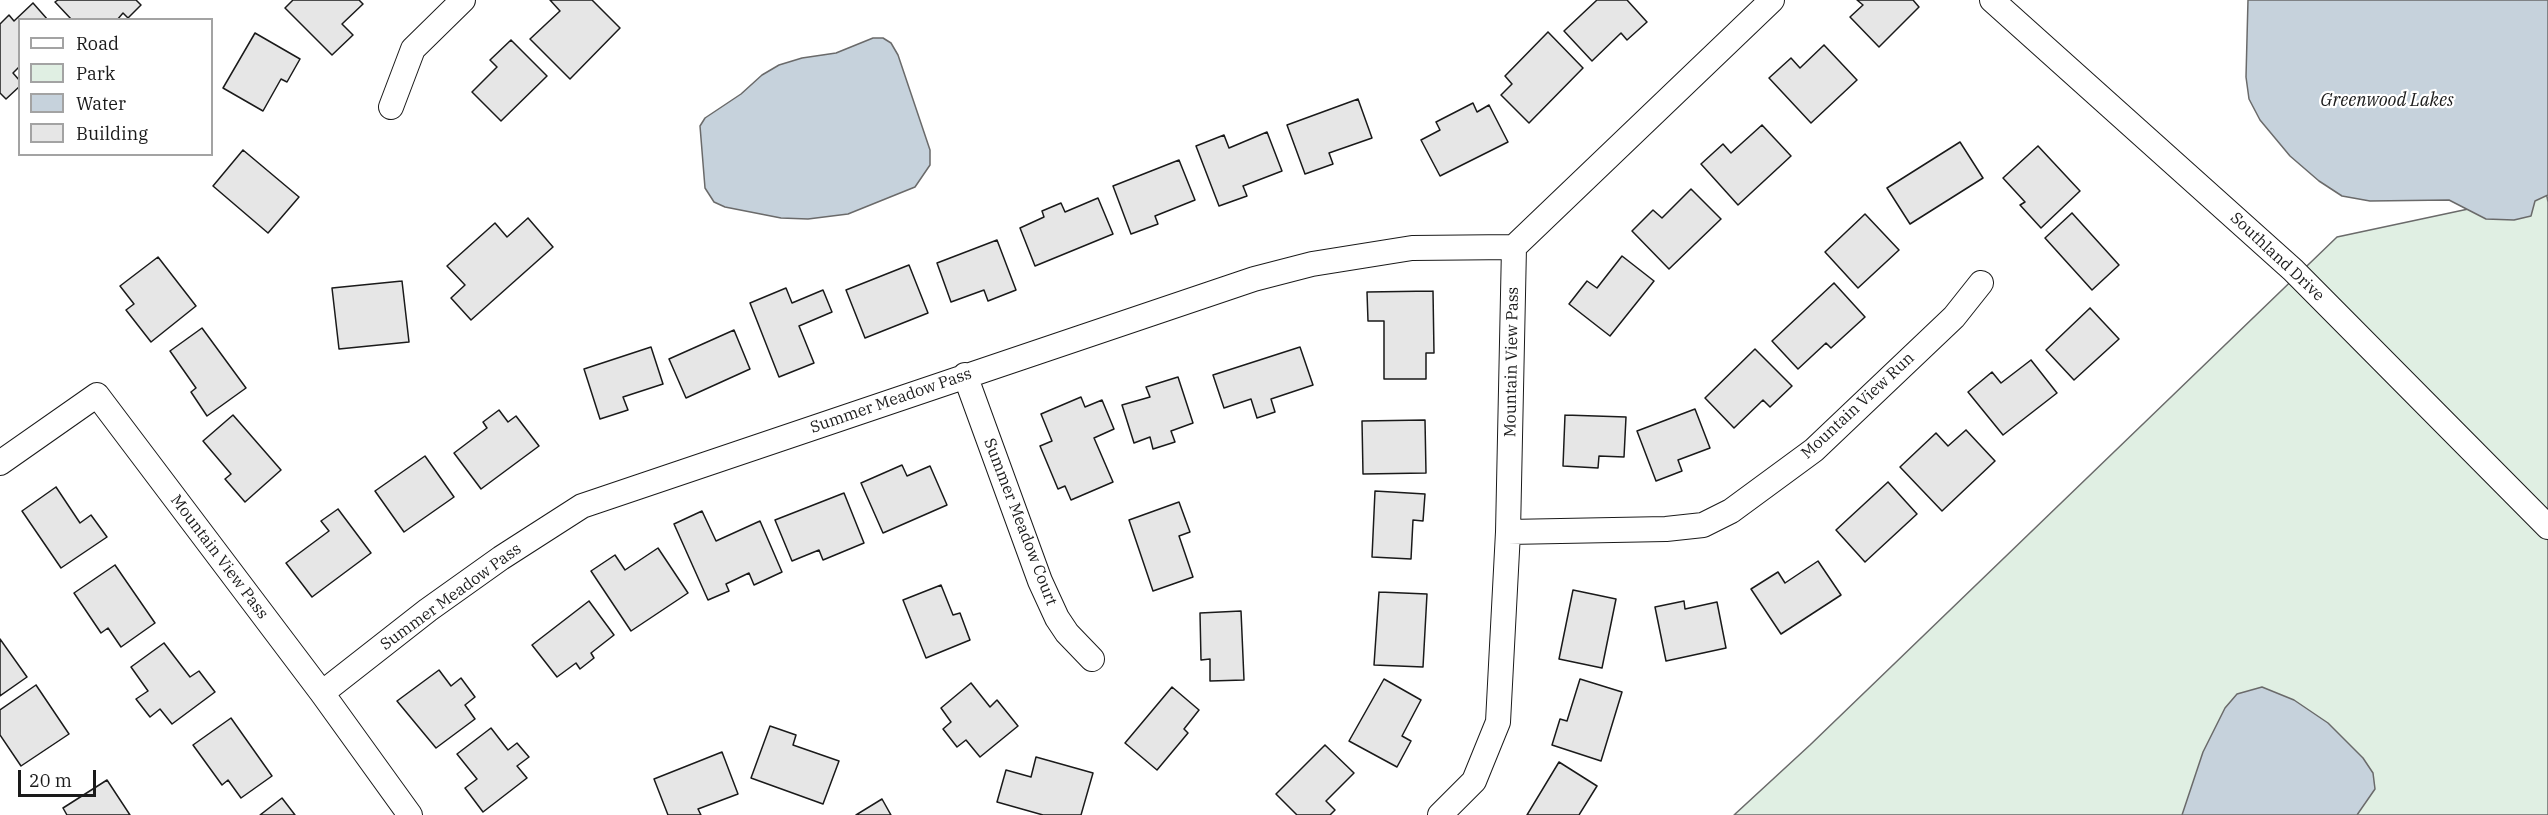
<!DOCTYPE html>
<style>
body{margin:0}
#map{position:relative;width:2548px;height:815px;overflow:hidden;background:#fff;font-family:"IBM Plex Serif",serif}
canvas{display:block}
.legend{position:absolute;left:18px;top:18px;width:195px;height:138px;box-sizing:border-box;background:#fff;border:2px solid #a3a3a3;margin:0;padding:8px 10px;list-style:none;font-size:18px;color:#1a1a1a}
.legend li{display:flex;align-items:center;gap:12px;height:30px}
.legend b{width:30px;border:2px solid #a3a3a3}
.scale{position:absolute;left:18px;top:770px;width:78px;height:27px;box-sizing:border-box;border:3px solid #1a1a1a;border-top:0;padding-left:8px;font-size:18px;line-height:21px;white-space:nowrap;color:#1a1a1a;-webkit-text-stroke:4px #fff;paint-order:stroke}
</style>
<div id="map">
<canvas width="2548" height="815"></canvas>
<ul class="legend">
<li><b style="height:8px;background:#fff"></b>Road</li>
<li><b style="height:16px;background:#e0efe3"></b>Park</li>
<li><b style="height:16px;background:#c6d2dc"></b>Water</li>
<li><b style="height:16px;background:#e6e6e6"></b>Building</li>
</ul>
<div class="scale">20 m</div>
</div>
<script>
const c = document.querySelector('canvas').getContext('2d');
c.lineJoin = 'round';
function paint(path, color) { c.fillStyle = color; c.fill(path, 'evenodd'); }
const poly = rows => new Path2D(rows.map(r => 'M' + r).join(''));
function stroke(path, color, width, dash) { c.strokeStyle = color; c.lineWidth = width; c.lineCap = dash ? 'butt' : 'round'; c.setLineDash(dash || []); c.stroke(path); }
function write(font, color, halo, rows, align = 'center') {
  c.font = font + ' "IBM Plex Serif",serif'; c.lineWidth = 4.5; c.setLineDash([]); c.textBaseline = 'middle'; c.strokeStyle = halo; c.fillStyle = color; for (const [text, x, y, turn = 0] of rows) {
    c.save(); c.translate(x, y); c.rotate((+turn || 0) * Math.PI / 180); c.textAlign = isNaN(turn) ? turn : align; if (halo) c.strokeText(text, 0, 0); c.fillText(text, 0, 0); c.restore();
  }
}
const green = poly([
 [2544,179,2548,202,2548,815,1734,815,1810,745,2337,237,2473,208,2544,179]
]);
paint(green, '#e0efe3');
stroke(green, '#6a6a6a', 1.5);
const water = poly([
 [2248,0,2548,0,2548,195,2535,201,2531,216,2514,220,2486,219,2449,200,2370,201,2342,196,2319,181,2290,156,2260,120,2249,99,2246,77,2248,0],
 [873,38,883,38,891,43,898,55,930,150,930,165,915,187,848,214,808,219,781,218,725,207,714,202,705,188,700,126,705,118,741,94,762,75,779,65,802,58,836,53,873,38],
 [2262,687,2294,700,2328,723,2363,758,2373,773,2375,789,2357,815,2182,815,2203,752,2225,708,2237,694,2262,687]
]);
paint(water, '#c6d2dc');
stroke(water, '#6a6a6a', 1.5);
const building = poly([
 [58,0,136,0,141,5,128,18,123,13,117,20,72,20,55,2,58,0],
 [293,0,359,0,363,4,342,24,353,35,332,55,285,8,293,0],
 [592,0,620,28,570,79,530,39,560,11,550,0,592,0],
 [1597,0,1627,0,1647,22,1627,40,1621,33,1592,61,1564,31,1597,0],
 [1857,0,1913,0,1919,7,1879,47,1850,17,1863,5,1857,0],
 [33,3,48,20,20,20,20,66,13,73,20,81,20,86,6,99,0,93,0,24,9,15,14,21,33,3],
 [1548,32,1583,68,1529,123,1501,95,1512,84,1505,76,1548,32],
 [255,33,300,59,287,82,281,79,263,111,223,88,255,33],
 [511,40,547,76,501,121,472,92,497,67,490,60,511,40],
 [1824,45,1857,80,1811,123,1769,78,1791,58,1800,68,1824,45],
 [1358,99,1372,138,1329,153,1333,164,1305,174,1287,125,1358,99],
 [1473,103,1477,112,1489,105,1508,142,1440,176,1421,140,1440,130,1436,122,1473,103],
 [1762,125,1791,156,1738,205,1701,164,1723,144,1731,153,1762,125],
 [1267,132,1282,171,1243,186,1247,196,1219,206,1196,146,1224,135,1229,148,1267,132],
 [1960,142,1983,178,1910,224,1887,188,1960,142],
 [2038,146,2080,191,2041,228,2020,205,2025,202,2003,178,2038,146],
 [243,150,299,197,268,233,213,186,243,150],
 [1179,160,1195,200,1155,216,1158,224,1131,234,1113,186,1179,160],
 [1691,189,1721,219,1669,269,1632,231,1653,210,1662,218,1691,189],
 [1098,198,1113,234,1035,266,1020,228,1044,217,1042,211,1061,203,1065,212,1098,198],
 [2072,213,2119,265,2092,290,2045,238,2072,213],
 [1865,214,1899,250,1858,288,1825,252,1865,214],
 [528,218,553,247,471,320,451,298,465,285,447,266,495,223,507,237,528,218],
 [997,240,1016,290,988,301,984,290,951,302,937,263,997,240],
 [1622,256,1654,281,1610,336,1569,304,1587,281,1597,288,1622,256],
 [158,257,196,306,151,342,126,310,134,304,120,286,158,257],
 [909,265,928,313,865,338,846,290,909,265],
 [402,281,409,342,339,349,332,288,402,281],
 [1834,283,1865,317,1831,348,1826,343,1798,369,1772,341,1834,283],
 [786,288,792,303,823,290,832,312,799,326,814,363,779,377,750,303,786,288],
 [1433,291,1434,353,1426,353,1426,379,1384,379,1384,321,1368,321,1367,292,1433,291],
 [2090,308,2119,339,2074,380,2046,350,2090,308],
 [202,328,246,388,207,416,191,392,196,388,170,351,202,328],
 [734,330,750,369,686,398,669,359,734,330],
 [651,347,663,384,623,397,628,410,600,419,584,369,651,347],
 [1300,347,1313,385,1271,399,1275,412,1257,418,1251,399,1224,408,1213,375,1300,347],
 [1755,349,1792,386,1770,407,1763,400,1734,428,1705,398,1755,349],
 [2031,360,2057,393,2003,435,1968,392,1992,372,2001,383,2031,360],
 [1178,377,1193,423,1171,431,1175,442,1153,449,1150,437,1134,443,1122,405,1150,397,1146,387,1178,377],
 [1081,397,1085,407,1102,400,1114,429,1094,438,1113,482,1071,500,1065,486,1058,489,1040,446,1052,441,1041,414,1081,397],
 [1695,409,1710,448,1678,460,1682,471,1656,481,1637,431,1695,409],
 [499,410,508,422,516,416,539,446,481,489,454,453,487,428,483,422,499,410],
 [233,415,281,470,245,502,225,479,231,474,203,441,233,415],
 [1565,415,1626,417,1624,457,1599,456,1598,468,1563,466,1565,415],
 [1425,420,1426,473,1363,474,1362,421,1425,420],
 [1966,430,1995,461,1942,511,1900,467,1936,433,1948,446,1966,430],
 [425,456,454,497,404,532,375,491,425,456],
 [902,465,907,476,930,466,947,505,883,533,861,483,902,465],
 [1888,482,1917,514,1865,562,1836,530,1888,482],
 [56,487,80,523,91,515,107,537,61,568,22,511,56,487],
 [1375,491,1425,494,1423,521,1413,520,1411,559,1372,557,1375,491],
 [844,493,864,543,823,560,819,550,792,561,775,520,844,493],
 [1179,502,1190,532,1179,536,1193,577,1153,591,1129,520,1179,502],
 [338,509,371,553,312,597,286,563,329,531,321,521,338,509],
 [702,511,716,541,760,521,782,572,754,585,749,573,726,584,729,591,708,600,674,524,702,511],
 [658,548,688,593,631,631,591,571,615,555,625,570,658,548],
 [1818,561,1841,595,1781,634,1751,589,1778,572,1785,583,1818,561],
 [115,565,155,623,121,647,108,628,101,633,74,593,115,565],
 [941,585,953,615,960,613,970,640,926,658,903,600,941,585],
 [1573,590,1616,599,1602,668,1559,659,1573,590],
 [1379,592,1427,594,1423,667,1374,665,1379,592],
 [589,601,614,635,591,653,594,658,580,669,576,663,557,677,532,645,589,601],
 [1684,601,1685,609,1717,602,1726,648,1666,661,1655,607,1684,601],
 [1241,611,1244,680,1210,681,1210,659,1201,660,1200,613,1241,611],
 [0,639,27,677,0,696,0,639],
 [164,643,190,677,199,671,215,692,172,724,160,709,150,717,136,699,148,691,131,667,164,643],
 [439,670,451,686,461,678,475,697,465,705,475,719,436,748,397,701,439,670],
 [1384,679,1421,700,1402,736,1411,741,1397,767,1349,741,1384,679],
 [1580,679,1622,692,1601,761,1552,745,1560,719,1567,721,1580,679],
 [971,683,990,707,997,700,1018,726,980,757,966,740,957,747,943,729,951,722,941,708,971,683],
 [36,685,69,734,21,766,0,735,0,710,36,685],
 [1172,687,1199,710,1184,729,1188,733,1157,770,1125,743,1172,687],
 [231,718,272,776,241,798,228,780,222,785,193,745,231,718],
 [770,726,796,735,793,745,839,761,823,804,751,778,770,726],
 [491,728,508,750,517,743,529,757,517,766,527,778,483,812,465,788,477,779,457,754,491,728],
 [1325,745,1354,773,1326,801,1335,810,1330,815,1297,815,1276,794,1325,745],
 [722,752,738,794,698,809,701,815,668,815,654,779,722,752],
 [1036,757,1093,773,1081,815,1043,815,997,802,1006,770,1031,777,1036,757],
 [1559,762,1597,786,1579,815,1527,815,1559,762],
 [107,780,130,815,67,815,63,808,107,780],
 [282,798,295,815,260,815,282,798],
 [882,799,891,815,856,815,882,799]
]);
paint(building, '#e6e6e6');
stroke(building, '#1a1a1a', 1.5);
const minor = poly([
 [1992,0,2293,270,2548,527],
 [391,107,413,49,463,0],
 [965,375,1040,581,1057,618,1067,633,1092,659],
 [0,463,97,395,322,693,410,815],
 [1508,532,1666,529,1703,525,1731,511,1814,450,1954,317,1981,283],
 [322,693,428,610,501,558,582,506,1254,279,1312,264,1412,248,1514,247],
 [1440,815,1474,781,1498,722,1508,532,1514,247,1772,0]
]);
stroke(minor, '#1a1a1a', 26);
stroke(minor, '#fff', 24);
write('16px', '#1a1a1a', '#fff', [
 ["Southland Drive",2277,257,43],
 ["Mountain View Pass",1512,362,-89],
 ["Summer Meadow Pass",891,401,-19],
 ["Mountain View Run",1858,406,-43],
 ["Summer Meadow Court",1020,522,69],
 ["Mountain View Pass",219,557,53],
 ["Summer Meadow Pass",451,597,-36]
]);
write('italic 18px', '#1a1a1a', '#fff', [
 ["Greenwood Lakes",2387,101]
]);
</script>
